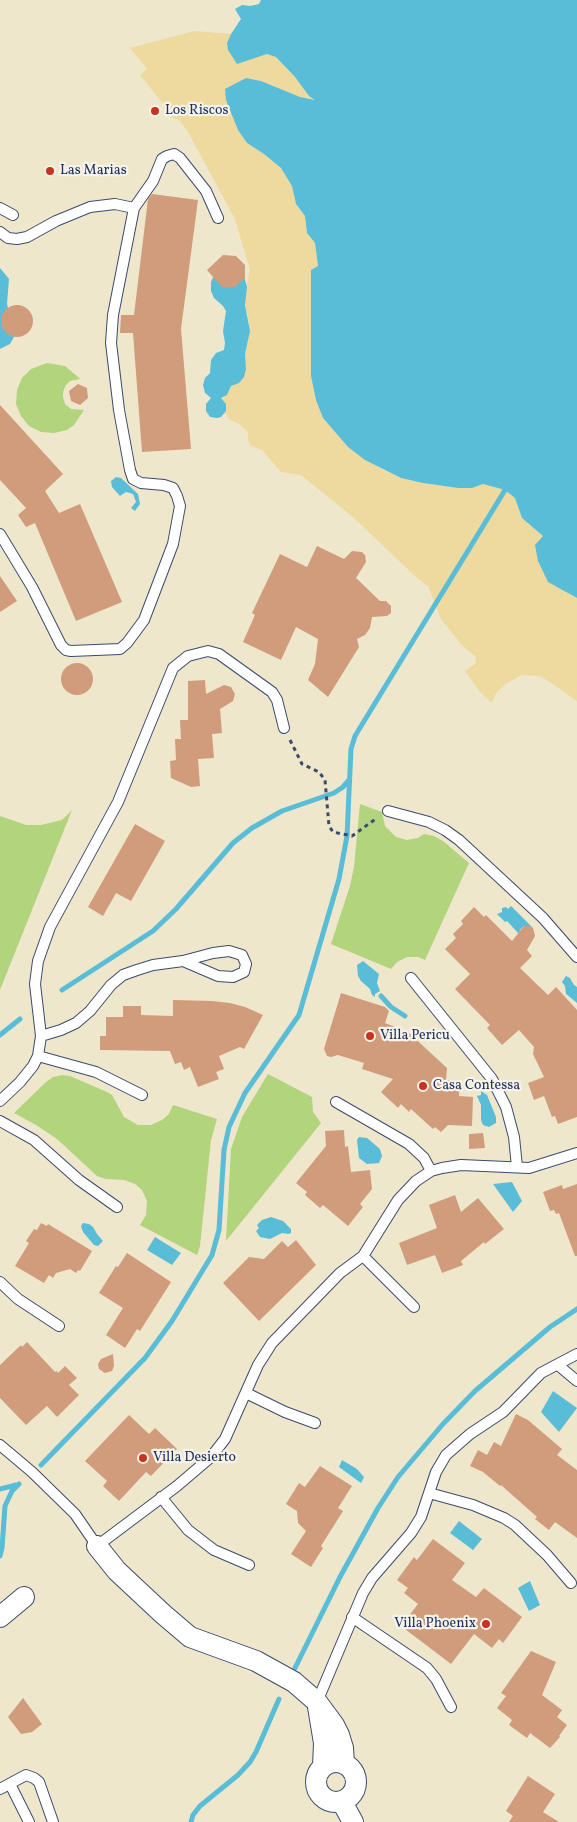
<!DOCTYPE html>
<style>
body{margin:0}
canvas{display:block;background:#eee7cc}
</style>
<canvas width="577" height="1822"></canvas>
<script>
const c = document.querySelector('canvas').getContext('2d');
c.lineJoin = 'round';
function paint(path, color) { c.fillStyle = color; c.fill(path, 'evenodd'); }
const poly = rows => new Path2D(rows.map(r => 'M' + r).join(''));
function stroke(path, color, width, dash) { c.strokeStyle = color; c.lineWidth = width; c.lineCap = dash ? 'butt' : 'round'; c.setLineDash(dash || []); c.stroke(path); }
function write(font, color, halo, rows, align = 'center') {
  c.font = font + ' Vollkorn,serif'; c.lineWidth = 4.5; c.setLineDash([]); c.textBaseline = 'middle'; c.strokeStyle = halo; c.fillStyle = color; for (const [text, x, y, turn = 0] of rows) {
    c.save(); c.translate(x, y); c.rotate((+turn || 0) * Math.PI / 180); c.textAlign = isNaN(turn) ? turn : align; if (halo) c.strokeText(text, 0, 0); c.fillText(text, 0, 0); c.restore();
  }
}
paint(poly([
 [47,363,65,366,78,377,80,379,70,381,66,385,63,392,63,397,65,404,71,409,84,410,74,425,67,430,54,433,41,432,29,426,21,416,16,404,17,390,22,378,31,369],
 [360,804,382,812,385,826,396,837,407,840,418,838,424,834,434,836,443,841,469,863,425,960,418,957,407,957,397,962,391,969,331,944,350,886,354,867],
 [72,810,0,990,0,816,26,825,41,825,62,820],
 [268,1074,312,1097,313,1112,321,1123,226,1241,231,1149,242,1117],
 [62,1075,70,1076,107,1092,112,1095,124,1117,138,1125,151,1125,162,1120,169,1114,173,1105,217,1119,211,1140,200,1246,197,1255,140,1225,146,1215,147,1201,142,1190,135,1184,124,1180,106,1179,97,1176,57,1139,36,1125,14,1113,46,1082,53,1077]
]), '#b1d47d');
paint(poly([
 [195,31,231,34,227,43,228,50,237,63,267,54,276,57,295,77,309,96,317,100,300,97,261,81,246,78,225,90,247,143,264,154,281,168,292,186,296,204,305,216,307,233,315,243,318,266,311,270,311,376,323,418,348,447,383,470,401,478,423,483,458,488,472,488,483,484,505,490,515,498,522,518,543,536,570,595,577,598,577,701,550,682,539,676,522,675,505,684,496,693,492,703,480,692,465,671,476,663,476,657,461,644,441,619,428,586,418,579,354,518,301,475,281,472,262,450,251,446,248,440,248,432,238,423,230,420,225,413,226,404,222,399,228,393,231,386,235,385,244,358,249,336,249,321,244,299,250,270,235,219,188,132,180,121,165,114,164,105,140,75,147,69,130,48]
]), '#eeda9e');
paint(poly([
 [261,0,577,0,577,598,548,582,538,561,535,545,543,536,522,518,515,498,505,490,483,484,472,488,458,488,423,483,401,478,365,460,348,447,323,418,316,400,311,376,311,270,318,266,315,243,307,233,305,216,296,204,292,186,281,168,264,154,247,143,238,130,226,100,225,89,246,78,261,81,300,97,315,100,309,96,295,77,276,57,267,54,237,64,228,50,227,43,231,34,241,19,235,9,242,5,250,6,259,4],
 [0,268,9,279,7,304,15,335,10,344,0,349],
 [214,275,244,276,247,287,245,305,250,331,245,354,246,369,244,377,239,383,231,386,227,395,221,398,226,404,226,411,221,417,217,418,210,417,206,411,206,404,211,398,205,393,203,385,205,378,210,373,211,360,216,353,224,350,225,343,223,331,226,311,223,306,214,298,211,291,211,282],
 [116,477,121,478,138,494,140,504,135,511,131,508,136,502,133,494,126,492,120,496,112,487,111,481],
 [511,906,533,928,528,926,524,926,520,930,519,934,507,921,505,922,497,914,502,912,502,908,506,907,508,909],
 [363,961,379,974,377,983,380,991,375,994,375,997,372,995,370,989,361,981,358,976,357,965],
 [566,976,570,978,574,985,577,987,577,1003,566,994,565,986,562,982],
 [481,1091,487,1095,496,1117,496,1123,489,1127,483,1125,481,1120,481,1105,477,1096,481,1095],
 [359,1137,367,1138,380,1149,382,1156,379,1163,367,1164,359,1158,357,1140],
 [512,1182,522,1201,513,1212,493,1184],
 [271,1217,283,1221,291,1229,291,1233,288,1234,282,1233,270,1239,260,1237,256,1231,259,1228,257,1225,262,1220],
 [83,1223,89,1224,93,1227,97,1234,103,1241,98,1246,94,1245,83,1232,81,1226],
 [155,1237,181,1253,172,1265,147,1250],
 [553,1391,577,1408,559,1432,541,1412],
 [342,1460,357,1469,364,1477,361,1483,339,1467],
 [459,1521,482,1539,473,1550,450,1533],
 [530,1581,540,1605,529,1611,518,1588]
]), '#5abdd8');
stroke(poly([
 [62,990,153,931,176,909,233,843,252,828,282,811,334,793,343,787,349,780],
 [381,996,391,1007,405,1016],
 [0,1035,20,1019],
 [41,1465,145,1358,172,1321,212,1255,219,1230,224,1150,229,1127,245,1093,299,1015,339,879,347,836,351,749,355,736,505,490],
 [0,1489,16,1485],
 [0,1556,2,1548,5,1506,12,1491,19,1484],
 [295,1668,340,1577,378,1508,398,1477,443,1424,475,1391,550,1327,577,1309],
 [191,1822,193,1815,200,1806,238,1775,250,1762,256,1752,279,1699]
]), '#5abdd8', 5);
paint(poly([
 [152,194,198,200,181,329,191,449,142,452,133,333,120,333,121,315,134,315,148,199],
 [223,255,236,256,245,265,245,278,235,287,222,287,207,270],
 '1 321a16 16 0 1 1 32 0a16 16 0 1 1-32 0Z',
 [78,384,87,388,88,398,80,405,71,401,69,391],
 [0,405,63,474,45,491,59,513,80,504,122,602,76,621,35,523,26,527,18,515,26,508,0,480],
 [317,546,344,559,352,551,362,552,365,555,366,562,356,578,380,601,386,601,391,606,391,613,387,616,372,617,370,628,365,635,357,639,359,647,328,697,308,680,315,664,318,639,296,627,281,660,243,642,255,615,252,613,280,554,307,567],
 [0,576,17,601,0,612],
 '61 679a16 16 0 1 1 32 0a16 16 0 1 1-32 0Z',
 [205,680,206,694,224,685,231,687,235,694,233,701,220,709,222,733,212,734,214,758,198,759,200,786,191,787,171,778,170,761,176,760,175,739,181,739,180,720,188,720,188,681],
 [135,824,165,841,131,901,116,893,103,916,88,907],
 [474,907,484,917,486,915,512,941,524,926,529,926,533,928,535,936,527,950,532,956,520,968,548,995,556,987,577,1010,577,1117,558,1124,555,1116,552,1117,544,1096,534,1100,528,1083,544,1077,533,1054,534,1047,519,1030,502,1045,487,1028,490,1025,455,989,470,974,445,949,456,938,453,934,463,924,461,921],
 [341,993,385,1007,389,1011,385,1023,408,1032,447,1068,446,1080,460,1081,459,1096,473,1097,472,1126,448,1125,441,1132,435,1127,433,1129,411,1109,409,1112,401,1104,398,1108,381,1092,393,1079,362,1069,364,1063,338,1055,331,1057,327,1056,324,1049],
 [173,1000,212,1001,230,1003,245,1007,263,1015,244,1049,240,1047,219,1056,224,1069,216,1072,219,1079,198,1087,190,1067,184,1070,181,1062,175,1064,170,1051,100,1050,100,1036,106,1036,106,1017,123,1017,123,1006,141,1006,141,1015,173,1016],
 [344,1130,345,1147,348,1146,351,1172,370,1170,372,1189,360,1204,363,1207,348,1226,323,1205,320,1208,305,1195,307,1192,296,1183,326,1146,325,1131],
 [483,1133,485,1148,469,1149,469,1134],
 [577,1184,577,1256,575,1256,559,1213,556,1214,554,1210,550,1211,543,1192,562,1185,563,1189],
 [455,1195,461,1212,478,1198,504,1229,485,1244,484,1242,461,1261,463,1265,442,1273,435,1255,407,1265,399,1243,437,1228,429,1205],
 [41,1223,47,1226,48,1224,92,1251,80,1271,78,1270,76,1273,70,1269,56,1273,53,1278,49,1275,44,1283,15,1266,29,1243,26,1241,34,1229,37,1230],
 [296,1240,316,1265,259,1321,223,1283,249,1257,264,1259,282,1241,288,1247],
 [127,1253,171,1282,140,1331,137,1329,125,1348,106,1335,123,1308,99,1293,116,1266,118,1267],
 [27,1342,55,1372,57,1371,58,1373,65,1366,77,1378,69,1385,79,1395,57,1417,47,1406,26,1425,0,1398,0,1365,21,1345,22,1347],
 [113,1354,114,1366,112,1371,105,1373,99,1369,98,1364,101,1359],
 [516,1414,528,1420,562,1449,557,1455,577,1470,577,1538,555,1522,549,1530,535,1519,537,1517,501,1485,500,1486,483,1472,470,1466,478,1450,487,1455,494,1442,501,1446],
 [129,1415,149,1434,155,1428,177,1449,151,1476,146,1472,119,1501,103,1486,107,1481,85,1461],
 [320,1466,352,1486,338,1508,343,1511,321,1546,323,1548,311,1567,291,1554,306,1531,298,1523,297,1511,286,1504,299,1483,305,1487],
 [433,1539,465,1563,452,1580,476,1597,484,1588,522,1617,503,1643,499,1639,492,1648,474,1634,451,1664,401,1626,418,1604,404,1593,408,1588,397,1580,414,1557,417,1560],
 [531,1651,556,1662,542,1695,562,1710,557,1717,567,1725,559,1736,560,1737,550,1748,530,1733,527,1738,509,1725,512,1720,497,1708,506,1696,501,1693],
 [23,1698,42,1724,32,1732,21,1734,8,1717],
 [528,1776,555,1794,543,1812,559,1822,509,1822,513,1816,506,1811]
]), '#d09c7b');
const lane = poly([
 [0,208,13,215],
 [0,232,8,238,17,239,27,237,56,221,90,207,115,204,134,208],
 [0,534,32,587,61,645,66,650,71,651,120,649,127,643,144,620,173,544,180,506,177,496,173,488,164,485,141,483,133,479,130,470,119,410,111,343,113,315,134,208,153,181,162,159,167,156,174,154,180,158,206,191,218,218],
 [388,811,429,822,445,830,459,840,543,918,577,957],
 [411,978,492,1079,506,1107,514,1137,517,1167],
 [41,1036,61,1030,76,1023,90,1011,111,985,123,975,137,970,153,965,183,961,213,953,229,951,242,955,246,964,244,972,233,977,218,976,183,961],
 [38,1056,96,1072,142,1095],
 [0,1101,20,1082,33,1066,38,1056,41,1036,35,984,38,961,50,927,118,802,173,668,188,656,208,651,219,654,272,692,277,700,284,728],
 [336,1102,409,1144,424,1158,431,1171],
 [0,1121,34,1140,79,1180,117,1207],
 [363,1256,414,1307],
 [0,1282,18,1299,59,1326],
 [558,1365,577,1381],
 [246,1393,285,1412,315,1423],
 [0,1445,32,1472,75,1514,97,1546,177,1486,211,1457,225,1439,258,1365,272,1343,340,1273,363,1256,398,1200,416,1181,431,1171,442,1168,461,1165,529,1168,577,1153],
 [429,1493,473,1505,504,1518,515,1525,547,1555,571,1583],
 [161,1497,188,1530,214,1550,249,1565],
 [352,1617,427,1668,436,1679,451,1707],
 [317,1702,363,1593,372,1578,411,1533,421,1517,436,1472,446,1455,470,1434,503,1412,541,1373,577,1354],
 [10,1784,29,1822],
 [0,1789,26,1775,34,1778,39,1782,53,1822]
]);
const street = poly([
 [97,1546,117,1571,163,1614,190,1637,256,1661,294,1682,317,1702,334,1725,339,1735,343,1748,344,1764],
 [0,1617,24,1597],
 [318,1707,324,1743,323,1767],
 '316 1782a20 20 0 1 1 40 0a20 20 0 1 1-40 0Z',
 [342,1802,353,1822]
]);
stroke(lane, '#3b4b6e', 12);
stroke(street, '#3b4b6e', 22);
stroke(poly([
 [290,740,302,764,319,772,325,780,329,826,333,832,352,836,377,818]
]), '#3b4b6e', 3, [4, 4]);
stroke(lane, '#fff', 10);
stroke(street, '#fff', 20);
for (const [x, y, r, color] of [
 [155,111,5,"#c8321e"],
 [50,171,5,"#c8321e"],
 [370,1036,5,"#c8321e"],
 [423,1086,5,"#c8321e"],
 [143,1458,5,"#c8321e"],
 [486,1624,5,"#c8321e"]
]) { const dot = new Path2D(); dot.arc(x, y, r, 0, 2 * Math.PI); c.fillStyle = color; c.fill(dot); stroke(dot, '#f7f3e8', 2); }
write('14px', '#1b2f5e', '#f7f3e8', [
 ["Los Riscos",165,111],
 ["Las Marias",60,171],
 ["Villa Pericu",380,1036],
 ["Casa Contessa",433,1086],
 ["Villa Desierto",153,1458],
 ["Villa Phoenix",476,1624,"right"]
], 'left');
</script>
